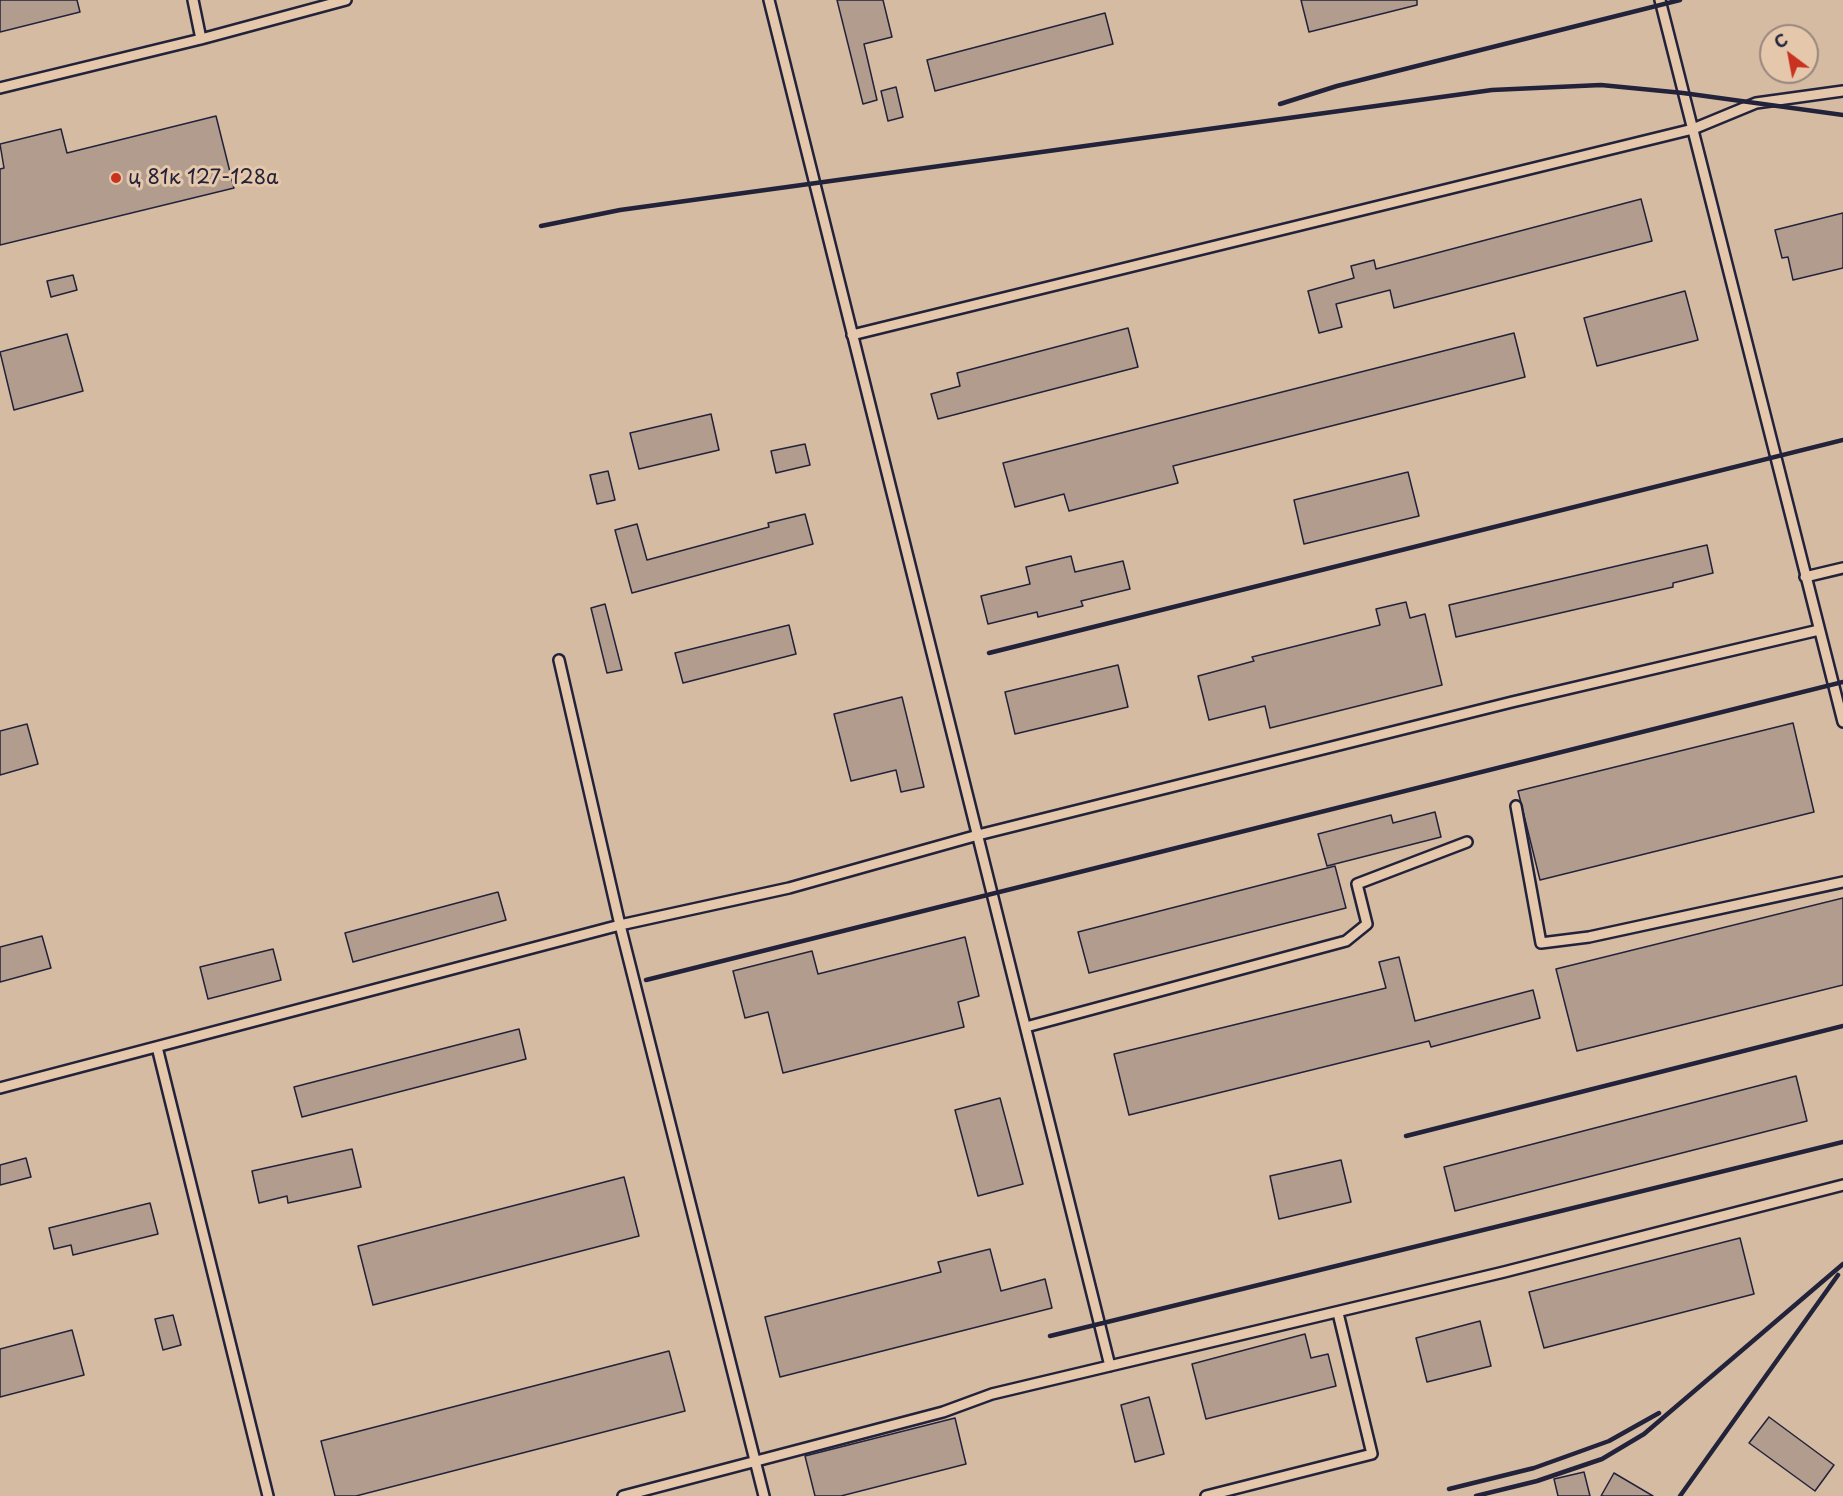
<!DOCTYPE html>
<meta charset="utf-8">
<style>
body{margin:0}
#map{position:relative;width:1843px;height:1496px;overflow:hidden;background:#e5c8ac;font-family:"Playpen Sans",sans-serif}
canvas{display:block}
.north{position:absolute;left:1759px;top:24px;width:60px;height:60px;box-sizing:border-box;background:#e5c8ac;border:2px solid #97867f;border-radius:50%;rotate:328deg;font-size:16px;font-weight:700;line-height:24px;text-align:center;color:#22223b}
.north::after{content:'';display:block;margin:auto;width:21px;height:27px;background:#c8321e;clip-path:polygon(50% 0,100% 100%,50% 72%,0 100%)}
</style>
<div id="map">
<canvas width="1843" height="1496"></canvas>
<div class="north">С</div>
</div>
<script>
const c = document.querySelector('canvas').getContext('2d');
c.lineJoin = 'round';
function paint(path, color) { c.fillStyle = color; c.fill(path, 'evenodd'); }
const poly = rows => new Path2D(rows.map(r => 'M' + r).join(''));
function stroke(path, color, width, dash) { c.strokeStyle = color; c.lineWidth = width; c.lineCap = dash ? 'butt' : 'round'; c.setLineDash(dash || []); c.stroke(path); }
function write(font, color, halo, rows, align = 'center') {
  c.font = font + ' "Playpen Sans",sans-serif'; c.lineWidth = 6; c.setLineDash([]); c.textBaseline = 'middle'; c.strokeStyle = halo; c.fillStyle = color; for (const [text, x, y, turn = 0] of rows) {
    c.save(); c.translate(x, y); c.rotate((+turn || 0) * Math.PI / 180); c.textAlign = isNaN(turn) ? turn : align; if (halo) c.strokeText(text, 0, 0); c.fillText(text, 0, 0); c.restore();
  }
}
paint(poly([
 [0,0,1843,0,1843,1496,0,1496],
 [1771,36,1807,36,1807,72,1771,72]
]), '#d6bba3');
const building = poly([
 [0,0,77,0,80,12,0,32,0,0],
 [837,0,883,0,892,37,864,44,877,100,863,104,837,0],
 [1301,0,1417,0,1417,5,1309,32,1301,0],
 [1105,13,1113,44,935,91,927,60,1105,13],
 [896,87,903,117,888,121,881,91,896,87],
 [216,116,234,188,0,245,0,169,4,168,0,144,61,129,67,153,216,116],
 [1641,199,1652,241,1394,308,1390,290,1336,304,1342,327,1319,333,1308,291,1354,278,1351,266,1374,260,1376,269,1641,199],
 [1843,213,1843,268,1793,280,1788,257,1782,258,1775,230,1843,213],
 [73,275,77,290,51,297,47,281,73,275],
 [1685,291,1698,340,1597,366,1584,318,1685,291],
 [1128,328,1138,367,938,419,931,394,960,386,957,373,1128,328],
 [1514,333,1525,377,1173,466,1178,483,1069,511,1064,494,1015,507,1003,463,1514,333],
 [67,334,83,391,14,410,0,352,67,334],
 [711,414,719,450,639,469,630,433,711,414],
 [805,444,810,465,776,473,771,451,805,444],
 [608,471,615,500,597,504,590,475,608,471],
 [1408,472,1419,516,1304,544,1294,500,1408,472],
 [805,514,813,544,632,593,615,530,637,524,647,560,769,527,768,523,805,514],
 [1707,545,1713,573,1673,583,1673,587,1456,637,1449,605,1707,545],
 [1071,556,1075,572,1123,561,1130,589,1081,601,1083,606,1038,617,1037,612,988,624,981,596,1030,584,1026,567,1071,556],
 [1406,602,1410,618,1425,614,1442,685,1270,728,1265,706,1209,720,1198,676,1254,661,1252,657,1380,625,1376,609,1406,602],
 [605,604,622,670,607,673,591,608,605,604],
 [789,625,796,654,683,683,675,653,789,625],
 [1118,665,1128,707,1015,734,1005,692,1118,665],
 [902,697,924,787,901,792,896,770,851,781,834,714,902,697],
 [1793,723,1814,812,1540,880,1518,791,1793,723],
 [27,724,38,764,0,775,0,731,27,724],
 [1435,812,1441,837,1327,866,1318,834,1391,815,1393,823,1435,812],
 [1335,866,1346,908,1089,973,1078,932,1335,866],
 [498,892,506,920,353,962,345,933,498,892],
 [1843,898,1843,985,1577,1051,1556,969,1843,898],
 [42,936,51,968,0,982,0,947,42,936],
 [965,937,979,996,958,1002,964,1027,783,1073,768,1012,745,1018,733,971,812,951,818,974,965,937],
 [273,949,281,980,208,999,200,967,273,949],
 [1399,957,1415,1021,1533,990,1540,1018,1431,1047,1429,1041,1129,1115,1114,1054,1386,988,1379,962,1399,957],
 [519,1029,526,1059,302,1117,294,1087,519,1029],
 [1796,1076,1807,1121,1455,1211,1444,1167,1796,1076],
 [1000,1098,1023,1184,978,1196,955,1110,1000,1098],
 [352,1149,361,1187,288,1203,287,1196,259,1203,252,1171,352,1149],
 [26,1158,31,1177,0,1185,0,1165,26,1158],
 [1341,1160,1351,1202,1279,1219,1270,1176,1341,1160],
 [624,1177,639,1236,373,1305,358,1246,624,1177],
 [150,1203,158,1234,73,1255,71,1245,54,1249,49,1228,150,1203],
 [1740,1238,1754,1294,1544,1348,1529,1292,1740,1238],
 [990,1249,1001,1291,1045,1279,1052,1308,780,1377,765,1317,941,1272,938,1262,990,1249],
 [173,1315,181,1345,163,1350,155,1319,173,1315],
 [1480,1321,1491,1366,1427,1382,1416,1338,1480,1321],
 [72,1330,84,1375,0,1397,0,1349,72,1330],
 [1305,1334,1311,1358,1328,1354,1336,1386,1206,1419,1192,1364,1305,1334],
 [669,1351,685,1411,356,1496,335,1496,321,1441,669,1351],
 [1149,1397,1164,1454,1135,1462,1121,1405,1149,1397],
 [1769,1417,1834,1465,1815,1491,1749,1443,1769,1417],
 [955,1418,966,1464,841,1496,815,1496,805,1456,955,1418],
 [1584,1472,1590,1496,1558,1496,1554,1479,1584,1472],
 [1614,1473,1653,1496,1601,1496,1614,1473]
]);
paint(building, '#b29c8e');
stroke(building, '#22223b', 1.5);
const service = poly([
 [193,0,201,39],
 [769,0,1110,1366],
 [1660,0,1843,722],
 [0,88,201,39,346,0],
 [852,335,1693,129,1756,103,1843,91],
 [1805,577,1843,568],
 [559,660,620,925,764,1496],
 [1516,806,1541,943,1589,937,1843,882],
 [1026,1027,1346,941,1367,924,1357,884,1467,842],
 [157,1047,268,1496],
 [0,1088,620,925,789,888,978,835,1512,702,1819,630],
 [623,1496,943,1412,992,1394,1504,1272,1843,1185],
 [1206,1496,1372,1454,1338,1313]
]);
stroke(service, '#22223b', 14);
stroke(service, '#e5c8ac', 9);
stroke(poly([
 [1280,104,1337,86,1680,0],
 [541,226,620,210,1492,90,1601,85,1683,93,1843,115],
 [989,653,1843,440],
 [646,980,1843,682],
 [1406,1136,1843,1026],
 [1050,1336,1843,1142],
 [1449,1489,1534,1468,1573,1454,1609,1441,1659,1413],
 [1476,1496,1537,1481,1602,1459,1644,1434,1843,1264],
 [1680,1496,1838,1275]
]), '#22223b', 4.5);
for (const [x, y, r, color] of [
 [116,178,6,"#c8321e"]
]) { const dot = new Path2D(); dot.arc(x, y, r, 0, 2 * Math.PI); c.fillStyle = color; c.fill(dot); stroke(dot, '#e5c8ac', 2); }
write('20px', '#22223b', '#e5c8ac', [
 ["ц 81к 127-128а",128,178]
], 'left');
</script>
